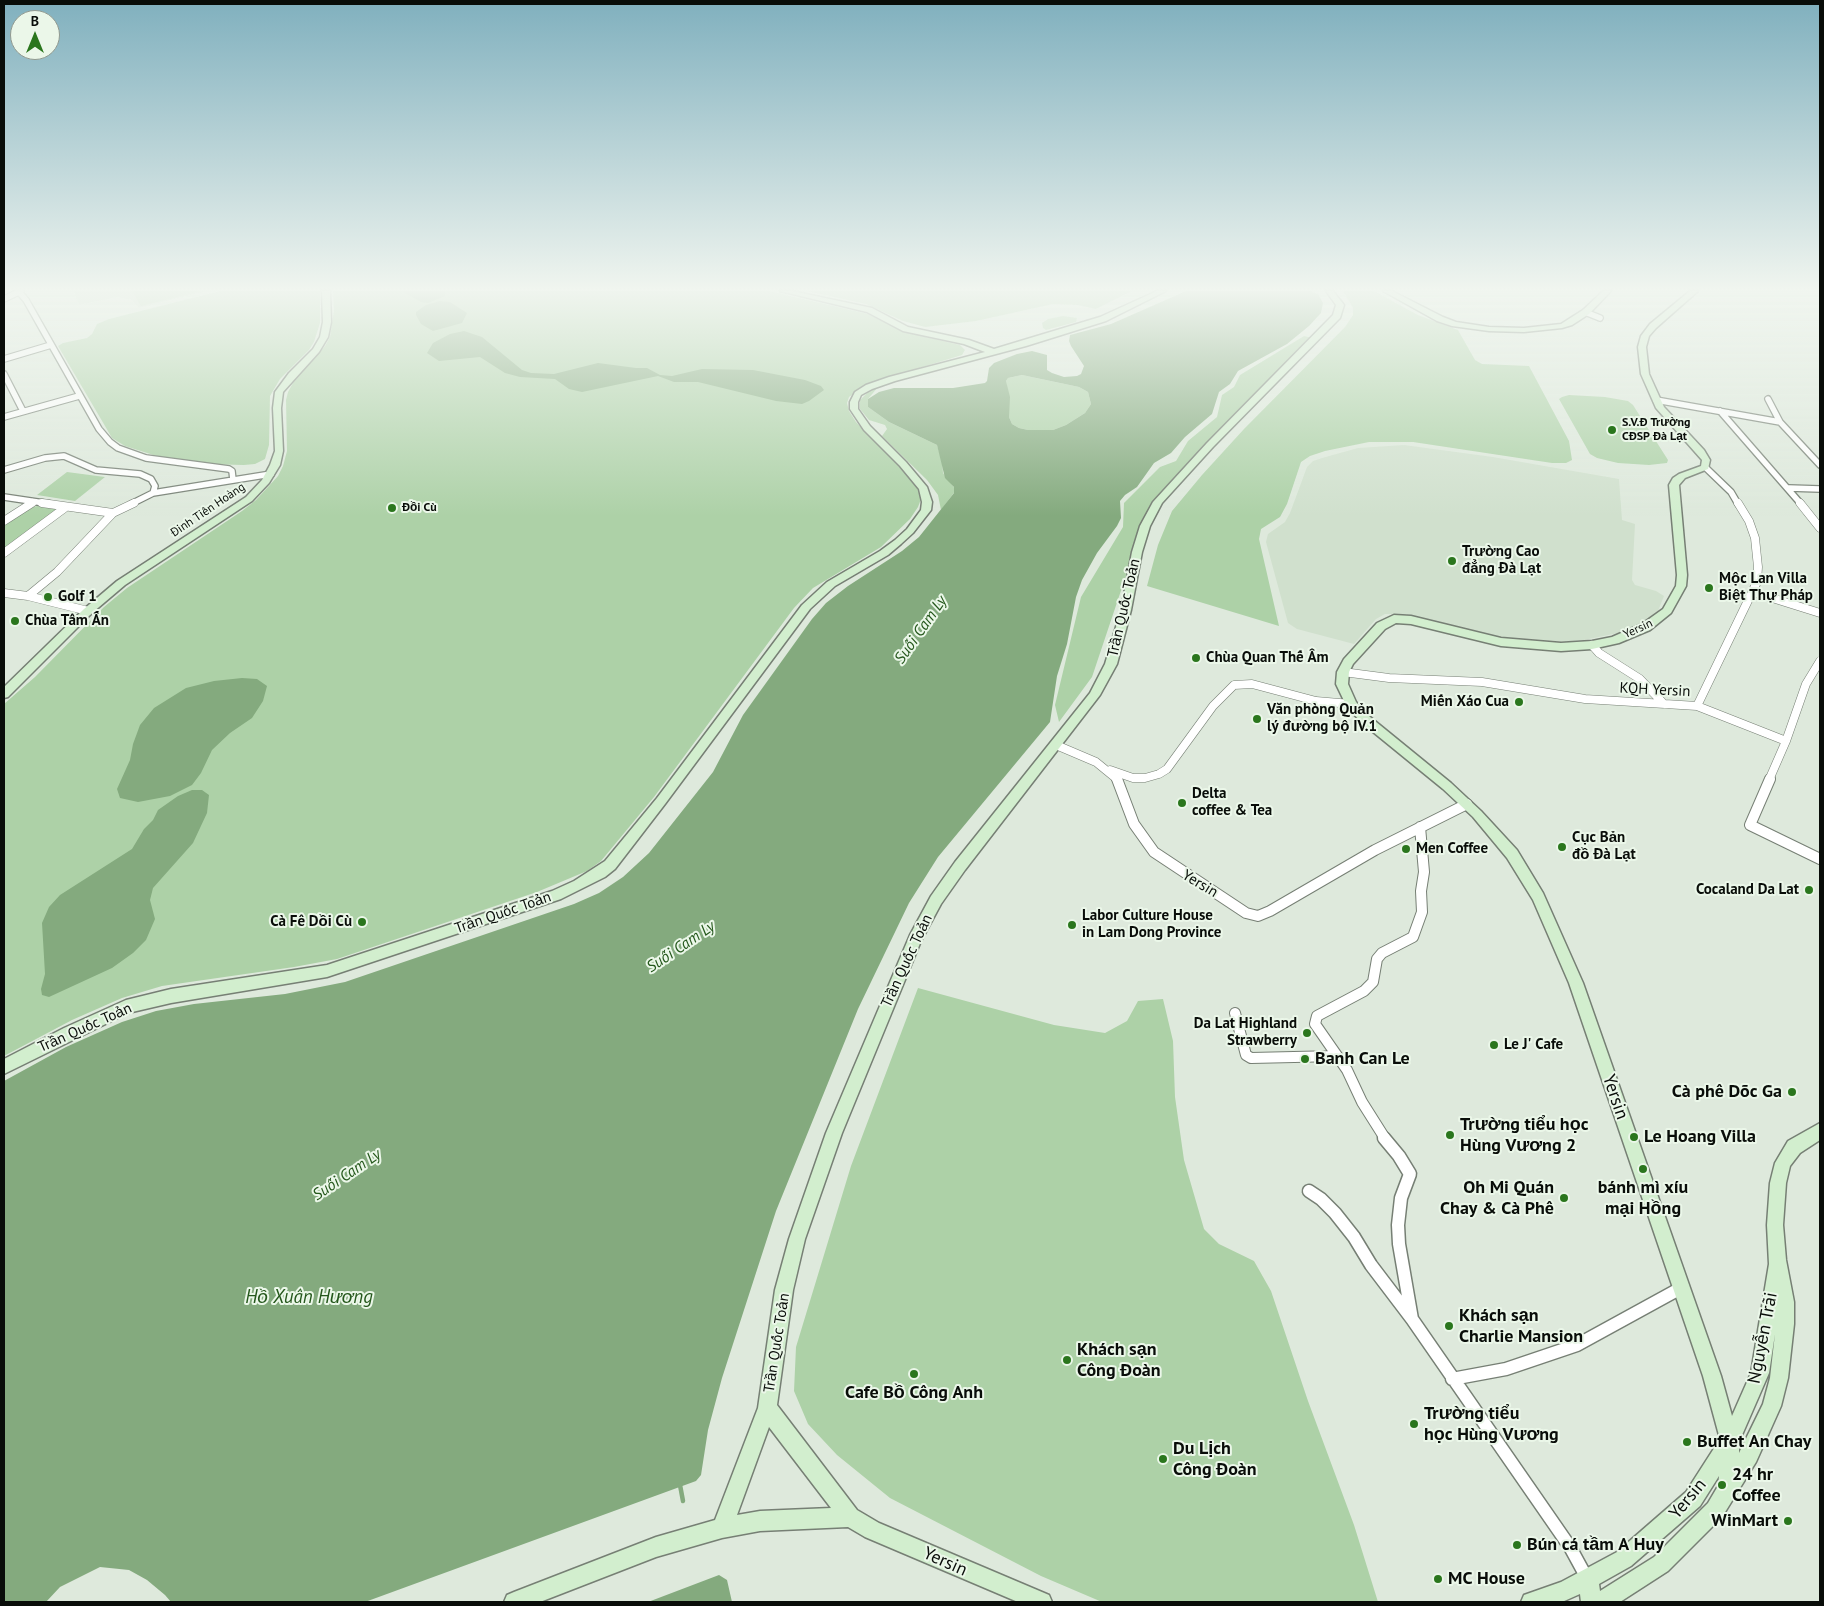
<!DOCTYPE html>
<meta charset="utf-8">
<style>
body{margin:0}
#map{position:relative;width:1824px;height:1606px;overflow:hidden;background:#dee9dc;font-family:"PT Sans",sans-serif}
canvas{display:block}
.frame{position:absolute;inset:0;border:5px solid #090d09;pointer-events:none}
.north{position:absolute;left:10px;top:10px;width:50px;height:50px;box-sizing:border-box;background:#ebf7e9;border:1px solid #91998f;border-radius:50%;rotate:0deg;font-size:14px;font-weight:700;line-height:20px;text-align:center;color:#090d09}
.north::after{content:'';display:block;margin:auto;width:18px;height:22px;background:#2a761d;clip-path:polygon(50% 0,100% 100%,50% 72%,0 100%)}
</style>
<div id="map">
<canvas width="1824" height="1606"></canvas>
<div class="frame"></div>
<div class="north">B</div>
</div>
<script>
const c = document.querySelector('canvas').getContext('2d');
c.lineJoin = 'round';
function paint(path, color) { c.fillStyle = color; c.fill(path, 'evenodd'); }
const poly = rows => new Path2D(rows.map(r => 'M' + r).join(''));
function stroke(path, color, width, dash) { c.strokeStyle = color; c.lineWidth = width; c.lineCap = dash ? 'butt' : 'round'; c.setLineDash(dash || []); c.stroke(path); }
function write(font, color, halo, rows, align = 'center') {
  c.font = font + ' "PT Sans",sans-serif'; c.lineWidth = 4; c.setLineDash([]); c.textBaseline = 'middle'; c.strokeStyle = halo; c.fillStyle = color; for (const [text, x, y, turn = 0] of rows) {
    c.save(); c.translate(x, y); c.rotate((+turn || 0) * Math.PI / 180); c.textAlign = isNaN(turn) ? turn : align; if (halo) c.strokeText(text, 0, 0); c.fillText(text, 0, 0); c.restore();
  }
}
paint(poly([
 [74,291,206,291,139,308,132,300,117,297,79,305],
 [1404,445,1493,457,1619,479,1622,520,1635,524,1632,580,1635,585,1656,591,1664,596,1658,611,1637,626,1618,633,1584,640,1560,642,1510,640,1406,614,1385,614,1376,619,1354,644,1297,629,1288,623,1266,542,1268,534,1285,522,1290,513,1307,467,1313,461,1322,458,1358,448]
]), '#d0e0cd');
paint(poly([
 [132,291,201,291,141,306],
 [220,291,320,291,320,323,314,342,309,350,280,379,270,396,269,445,265,459,255,464,244,465,203,464,163,458,125,446,112,438,105,426,58,346,63,343,87,338,92,334,97,324,109,319],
 [333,291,769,291,868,314,904,332,960,345,965,350,962,355,867,384,849,397,847,403,849,411,856,422,907,475,919,491,921,499,918,507,910,519,881,547,813,588,794,608,654,797,601,861,587,871,537,892,337,959,294,967,162,986,122,998,72,1020,4,1056,4,704,35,677,104,607,127,588,242,511,256,500,278,476,283,466,287,451,286,400,288,392,293,383,325,346,330,337,334,310],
 [807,291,1132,291,1096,309,1078,305,1053,304,976,321,925,327,903,321,866,304],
 [1343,291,1374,291,1418,315,1458,330,1475,360,1482,364,1529,366,1569,441,1572,460,1566,463,1552,463,1413,442,1369,442,1325,451,1310,456,1301,462,1287,504,1280,517,1261,529,1259,539,1279,626,1147,586,1158,545,1172,511,1202,475,1244,429,1345,327,1353,315,1353,308],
 [1063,316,1077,318,1076,322,1046,330,1043,328,1042,323,1048,319],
 [1304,336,1313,338,1143,525,1092,677,1059,722,1055,705,1081,597,1123,527,1124,503,1160,467,1176,461,1188,441,1217,417,1222,395,1234,387,1240,375],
 [1022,375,1079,387,1088,392,1091,404,1085,413,1066,425,1053,430,1028,430,1019,428,1012,424,1009,417,1006,381,1008,378],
 [878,387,868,399,868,407,889,422,937,445,942,461,943,473,956,490,941,510,938,495,927,480,882,436,887,429,885,425,869,420,860,409,860,400,869,391],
 [1569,395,1605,397,1628,401,1633,405,1668,460,1667,463,1649,465,1618,463,1597,458,1590,454,1559,399,1562,397],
 [67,472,105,477,75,501,37,495],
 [38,506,58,508,4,552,4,526,30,507],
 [918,988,1054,1025,1105,1033,1127,1021,1138,1001,1163,999,1173,1041,1175,1097,1184,1160,1204,1229,1219,1244,1254,1261,1271,1291,1308,1401,1354,1525,1378,1602,1102,1602,1041,1576,890,1498,837,1455,808,1424,794,1391,796,1347,851,1166]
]), '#add1a7');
paint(poly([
 [402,291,445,291,445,296,428,303,421,302],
 [1186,291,1309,291,1318,294,1323,303,1321,313,1309,326,1287,344,1238,371,1230,384,1219,392,1212,414,1185,437,1171,453,1154,463,1137,487,1125,495,1120,501,1121,518,1117,526,1097,553,1082,580,1076,597,1067,644,1057,676,1050,722,938,857,909,903,858,1009,776,1211,722,1378,708,1430,701,1475,696,1481,365,1602,171,1602,165,1595,147,1580,129,1570,100,1567,60,1587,46,1602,4,1602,4,1081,66,1047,122,1022,156,1011,194,1004,285,994,345,982,574,904,599,893,623,877,649,853,713,772,743,715,812,619,826,603,848,586,902,551,919,537,954,493,954,487,945,478,937,445,889,422,868,407,868,399,879,392,894,388,953,388,985,383,987,381,989,368,994,363,1017,354,1032,351,1047,355,1047,370,1052,373,1064,377,1077,376,1081,374,1084,366,1071,346,1069,341,1070,335,1111,324],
 [1022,375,1079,387,1088,392,1091,404,1085,413,1066,425,1053,430,1028,430,1019,428,1012,424,1009,417,1010,397,1006,381,1008,378],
 [440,301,450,302,467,313,462,323,433,331,421,324,416,315,416,312,426,305],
 [464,331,482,337,522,370,531,373,554,374,598,363,636,368,647,368,660,375,672,376,702,369,753,370,805,380,821,386,824,390,809,401,802,404,776,401,698,382,674,382,658,376,582,392,569,389,555,379,520,377,505,373,480,357,439,361,427,353,433,343,450,334],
 [242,678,257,679,267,686,263,701,252,718,230,733,212,750,201,773,192,785,170,796,138,802,120,798,117,789,130,760,133,744,140,725,154,708,186,688,214,681],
 [192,790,202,790,209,795,207,813,193,843,153,888,150,900,155,919,146,940,133,953,112,968,49,997,42,995,41,989,45,974,42,923,49,907,60,895,132,849,144,829,153,820,158,810,178,796],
 [719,1575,727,1580,732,1602,648,1602]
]), '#84aa7e');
stroke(poly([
 [680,1485,683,1501]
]), '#84aa7e', 4.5);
const streetFar3 = poly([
 [19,292,26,300,99,429,110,442,118,448,146,458,229,469,232,471,233,480],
 [4,299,21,291],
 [1585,312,1600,318],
 [4,359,51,345],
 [4,374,23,411],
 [1768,399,1780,422],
 [1656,400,1780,422,1820,465],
 [1720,411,1801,504],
 [4,417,79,396],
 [1705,467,1731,492,1738,504],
 [4,470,45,458,64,456,96,470,140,474,151,479,155,486,153,493,271,474],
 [1789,488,1820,489],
 [4,497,51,504],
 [30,504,33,502],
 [131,504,153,493]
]);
const streetFar2 = poly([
 [42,503,113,513,134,503],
 [1800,503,1820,528],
 [4,521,32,503],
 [4,553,66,507],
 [1753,592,1820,613],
 [4,593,28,596,88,611],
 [28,596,57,572,113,513],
 [1592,645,1599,653,1640,679,1664,704],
 [1343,672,1389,678,1482,682,1585,699,1697,706,1757,582,1758,567,1755,538,1749,521,1738,503],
 [1697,706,1786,741],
 [1056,745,1096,762,1118,780],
 [1110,770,1133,778,1145,778,1159,774,1167,769,1213,706,1234,685,1252,684,1316,701,1351,704],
 [1769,780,1786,741,1806,684,1820,661]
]);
const streetFar1 = poly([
 [1117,779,1134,824,1154,852,1246,913,1258,916,1270,911,1375,850,1467,804],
 [1770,779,1750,825,1820,859],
 [1235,1013,1246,1055,1251,1058,1337,1056],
 [1386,1140,1362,1102,1347,1070,1315,1024,1317,1016,1364,991,1373,982,1377,959,1382,953,1413,937,1422,912,1421,891,1424,872,1420,827]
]);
const street = poly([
 [1384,1138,1399,1156,1410,1174,1401,1198,1398,1225,1399,1244,1412,1319],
 [1309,1191,1321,1199,1335,1213,1354,1237,1371,1265,1412,1319,1570,1547,1588,1580],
 [1452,1379,1506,1369,1577,1345,1681,1288]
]);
const secondary = poly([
 [322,291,330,291,331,322,328,337,319,352,283,392,281,408,283,451,280,465,269,483,252,501,125,585,92,613,8,697,4,698,4,687,84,609,117,581,246,497,262,480,270,465,275,451,273,408,275,392,289,373,313,349,320,337,323,322,322,291],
 [780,291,792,291,872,308,908,327,969,340,994,349,1100,317,1157,291,1166,291,1106,321,1026,346,895,381,872,389,861,395,858,402,858,409,870,426,906,462,927,487,932,502,931,510,913,533,901,544,888,555,835,586,810,609,665,804,615,869,605,877,561,899,327,977,171,1003,128,1013,4,1074,4,1059,64,1028,126,1000,171,989,327,965,552,891,574,881,605,861,657,798,802,605,827,582,880,551,895,540,907,529,921,510,922,502,919,489,900,466,864,430,850,409,850,402,855,392,866,385,889,377,985,352,964,344,903,331,867,312,780,291],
 [1326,291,1333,291,1344,305,1340,318,1213,447,1162,503,1150,526,1142,552,1131,610,1117,664,1100,695,965,870,941,904,921,941,842,1133,805,1239,793,1290,777,1405,857,1510,879,1523,1049,1595,1052,1602,1018,1602,865,1537,848,1527,760,1531,722,1538,656,1557,540,1602,504,1602,507,1595,514,1592,656,1537,715,1520,758,1408,775,1290,789,1239,826,1133,910,935,931,896,955,862,1090,693,1105,664,1121,610,1132,552,1140,526,1153,502,1207,443,1333,315,1336,305,1326,291],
 [769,1427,831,1508,760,1511,737,1515,769,1427],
 [1383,291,1392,291,1443,317,1456,322,1489,327,1524,328,1561,324,1583,310,1603,291,1611,291,1589,314,1572,325,1562,328,1524,332,1489,331,1452,326,1437,321,1383,291],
 [1690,291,1698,291,1656,328,1649,336,1646,347,1649,374,1664,407,1704,450,1710,460,1708,469,1685,478,1679,485,1687,575,1686,586,1671,613,1650,630,1619,643,1592,649,1561,651,1501,646,1411,624,1396,623,1385,629,1353,664,1349,672,1348,684,1356,702,1370,717,1451,783,1481,811,1517,850,1543,893,1583,983,1721,1376,1732,1416,1751,1373,1769,1264,1767,1225,1770,1183,1775,1163,1788,1141,1820,1123,1820,1140,1800,1153,1790,1166,1786,1183,1783,1225,1786,1260,1794,1302,1794,1324,1788,1378,1781,1406,1756,1462,1722,1517,1668,1571,1620,1602,1581,1602,1580,1594,1562,1602,1521,1602,1524,1595,1561,1582,1617,1552,1686,1492,1720,1439,1703,1376,1569,983,1533,900,1507,858,1473,817,1443,789,1362,723,1347,707,1336,684,1337,672,1344,659,1377,623,1394,615,1411,616,1501,638,1561,643,1592,641,1612,637,1642,624,1663,609,1676,586,1677,575,1669,485,1673,478,1679,474,1701,466,1702,460,1656,408,1641,374,1638,347,1641,336,1650,324,1690,291],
 [1775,1334,1770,1378,1763,1404,1739,1453,1739,1442,1769,1373,1775,1334],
 [1719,1476,1718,1486,1708,1503,1654,1557,1600,1591,1599,1584,1631,1566,1700,1506,1719,1476]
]);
stroke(streetFar3, '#767f74', 8);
stroke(streetFar2, '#767f74', 9);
stroke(streetFar1, '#767f74', 12);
stroke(street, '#767f74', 15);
stroke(secondary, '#767f74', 3);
stroke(streetFar3, '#fff', 5.5);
stroke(streetFar2, '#fff', 8);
stroke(streetFar1, '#fff', 10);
stroke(street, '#fff', 12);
paint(secondary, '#d2eece');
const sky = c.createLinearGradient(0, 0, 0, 516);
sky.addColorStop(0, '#80b0be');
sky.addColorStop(0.56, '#f0f5ef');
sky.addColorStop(1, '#f0f5ef00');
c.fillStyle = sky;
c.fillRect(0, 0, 1824, 516);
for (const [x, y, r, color] of [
 [1612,430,5,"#2a761d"],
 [392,508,5,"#2a761d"],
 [1452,561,5,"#2a761d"],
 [1709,588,5,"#2a761d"],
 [48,597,5,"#2a761d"],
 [15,621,5,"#2a761d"],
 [1196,658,5,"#2a761d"],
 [1519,702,5,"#2a761d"],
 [1257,719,5,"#2a761d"],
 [1182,803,5,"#2a761d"],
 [1562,847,5,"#2a761d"],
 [1406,849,5,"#2a761d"],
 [1809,890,5,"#2a761d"],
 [362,922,5,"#2a761d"],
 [1072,925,5,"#2a761d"],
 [1307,1033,5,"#2a761d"],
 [1494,1045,5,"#2a761d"],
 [1305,1059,5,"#2a761d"],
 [1792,1092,5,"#2a761d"],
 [1450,1135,5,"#2a761d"],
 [1634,1137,5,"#2a761d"],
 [1643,1169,5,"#2a761d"],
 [1564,1198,5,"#2a761d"],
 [1449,1326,5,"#2a761d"],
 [1067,1360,5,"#2a761d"],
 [914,1374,5,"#2a761d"],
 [1414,1424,5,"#2a761d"],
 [1687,1442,5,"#2a761d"],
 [1163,1459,5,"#2a761d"],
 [1722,1485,5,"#2a761d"],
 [1788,1521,5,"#2a761d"],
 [1517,1545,5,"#2a761d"],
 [1438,1579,5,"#2a761d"]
]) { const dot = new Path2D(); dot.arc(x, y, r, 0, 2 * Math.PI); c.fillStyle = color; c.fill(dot); stroke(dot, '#ebf7e9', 2); }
write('bold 12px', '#090d09', '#ebf7e9', [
 ["S.V.Đ Trường",1622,423],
 ["CĐSP Đà Lạt",1622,437],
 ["Đồi Cù",402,508]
], 'left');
write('12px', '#090d09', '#ebf7e9', [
 ["Đinh Tiên Hoàng",208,510,-34],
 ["Yersin",1638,629,-25]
]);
write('bold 15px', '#090d09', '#ebf7e9', [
 ["Trường Cao",1462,552],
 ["đẳng Đà Lạt",1462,569],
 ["Mộc Lan Villa",1719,579],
 ["Biệt Thự Pháp",1719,596],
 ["Golf 1",58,597],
 ["Chùa Tâm Ấn",25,621],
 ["Chùa Quan Thế Âm",1206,658],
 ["Miến Xáo Cua",1509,702,"right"],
 ["Văn phòng Quản",1267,710],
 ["lý đường bộ IV.1",1267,727],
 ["Delta",1192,794],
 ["coffee & Tea",1192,811],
 ["Cục Bản",1572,838],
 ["đồ Đà Lạt",1572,855],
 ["Men Coffee",1416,849],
 ["Cocaland Da Lat",1799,890,"right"],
 ["Labor Culture House",1082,916],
 ["in Lam Dong Province",1082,933],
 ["Cà Fê Dồi Cù",352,922,"right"],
 ["Da Lat Highland",1297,1024,"right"],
 ["Strawberry",1297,1041,"right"],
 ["Le J' Cafe",1504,1045]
], 'left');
write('15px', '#090d09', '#ebf7e9', [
 ["Trần Quốc Toản",1124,608,-77],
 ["KQH Yersin",1655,690,3],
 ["Yersin",1200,884,31],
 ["Trần Quốc Toản",503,913,-19],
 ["Trần Quốc Toản",907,961,-65],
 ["Trần Quốc Toản",85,1028,-24],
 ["Trần Quốc Toản",777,1343,-81]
]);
write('italic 16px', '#25581c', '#ebf7e9', [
 ["Suối Cam Ly",921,630,-55],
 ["Suối Cam Ly",681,947,-34],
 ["Suối Cam Ly",347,1175,-34]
]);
write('bold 18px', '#090d09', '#ebf7e9', [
 ["Banh Can Le",1315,1059],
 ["Cà phê Dõc Ga",1782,1092,"right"],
 ["Trường tiểu học",1460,1125],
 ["Hùng Vương 2",1460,1146],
 ["Le Hoang Villa",1644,1137],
 ["Oh Mi Quán",1554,1188,"right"],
 ["Chay & Cà Phê",1554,1209,"right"],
 ["bánh mì xíu",1643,1188,"center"],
 ["mại Hồng",1643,1209,"center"],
 ["Khách sạn",1459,1316],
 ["Charlie Mansion",1459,1337],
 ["Khách sạn",1077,1350],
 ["Công Đoàn",1077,1371],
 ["Cafe Bồ Công Anh",914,1393,"center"],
 ["Trường tiểu",1424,1414],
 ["học Hùng Vương",1424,1435],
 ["Buffet An Chay",1697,1442],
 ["Du Lịch",1173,1449],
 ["Công Đoàn",1173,1470],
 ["24 hr",1732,1475],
 ["Coffee",1732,1496],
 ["WinMart",1778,1521,"right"],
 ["Bún cá tầm A Huy",1527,1545],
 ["MC House",1448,1579]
], 'left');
write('18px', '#090d09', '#ebf7e9', [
 ["Yersin",1615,1097,71],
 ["Nguyễn Trãi",1763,1338,-79],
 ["Yersin",1688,1499,-50],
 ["Yersin",945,1562,24]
]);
write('italic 19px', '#25581c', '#ebf7e9', [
 ["Hồ Xuân Hương",309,1298]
]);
</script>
